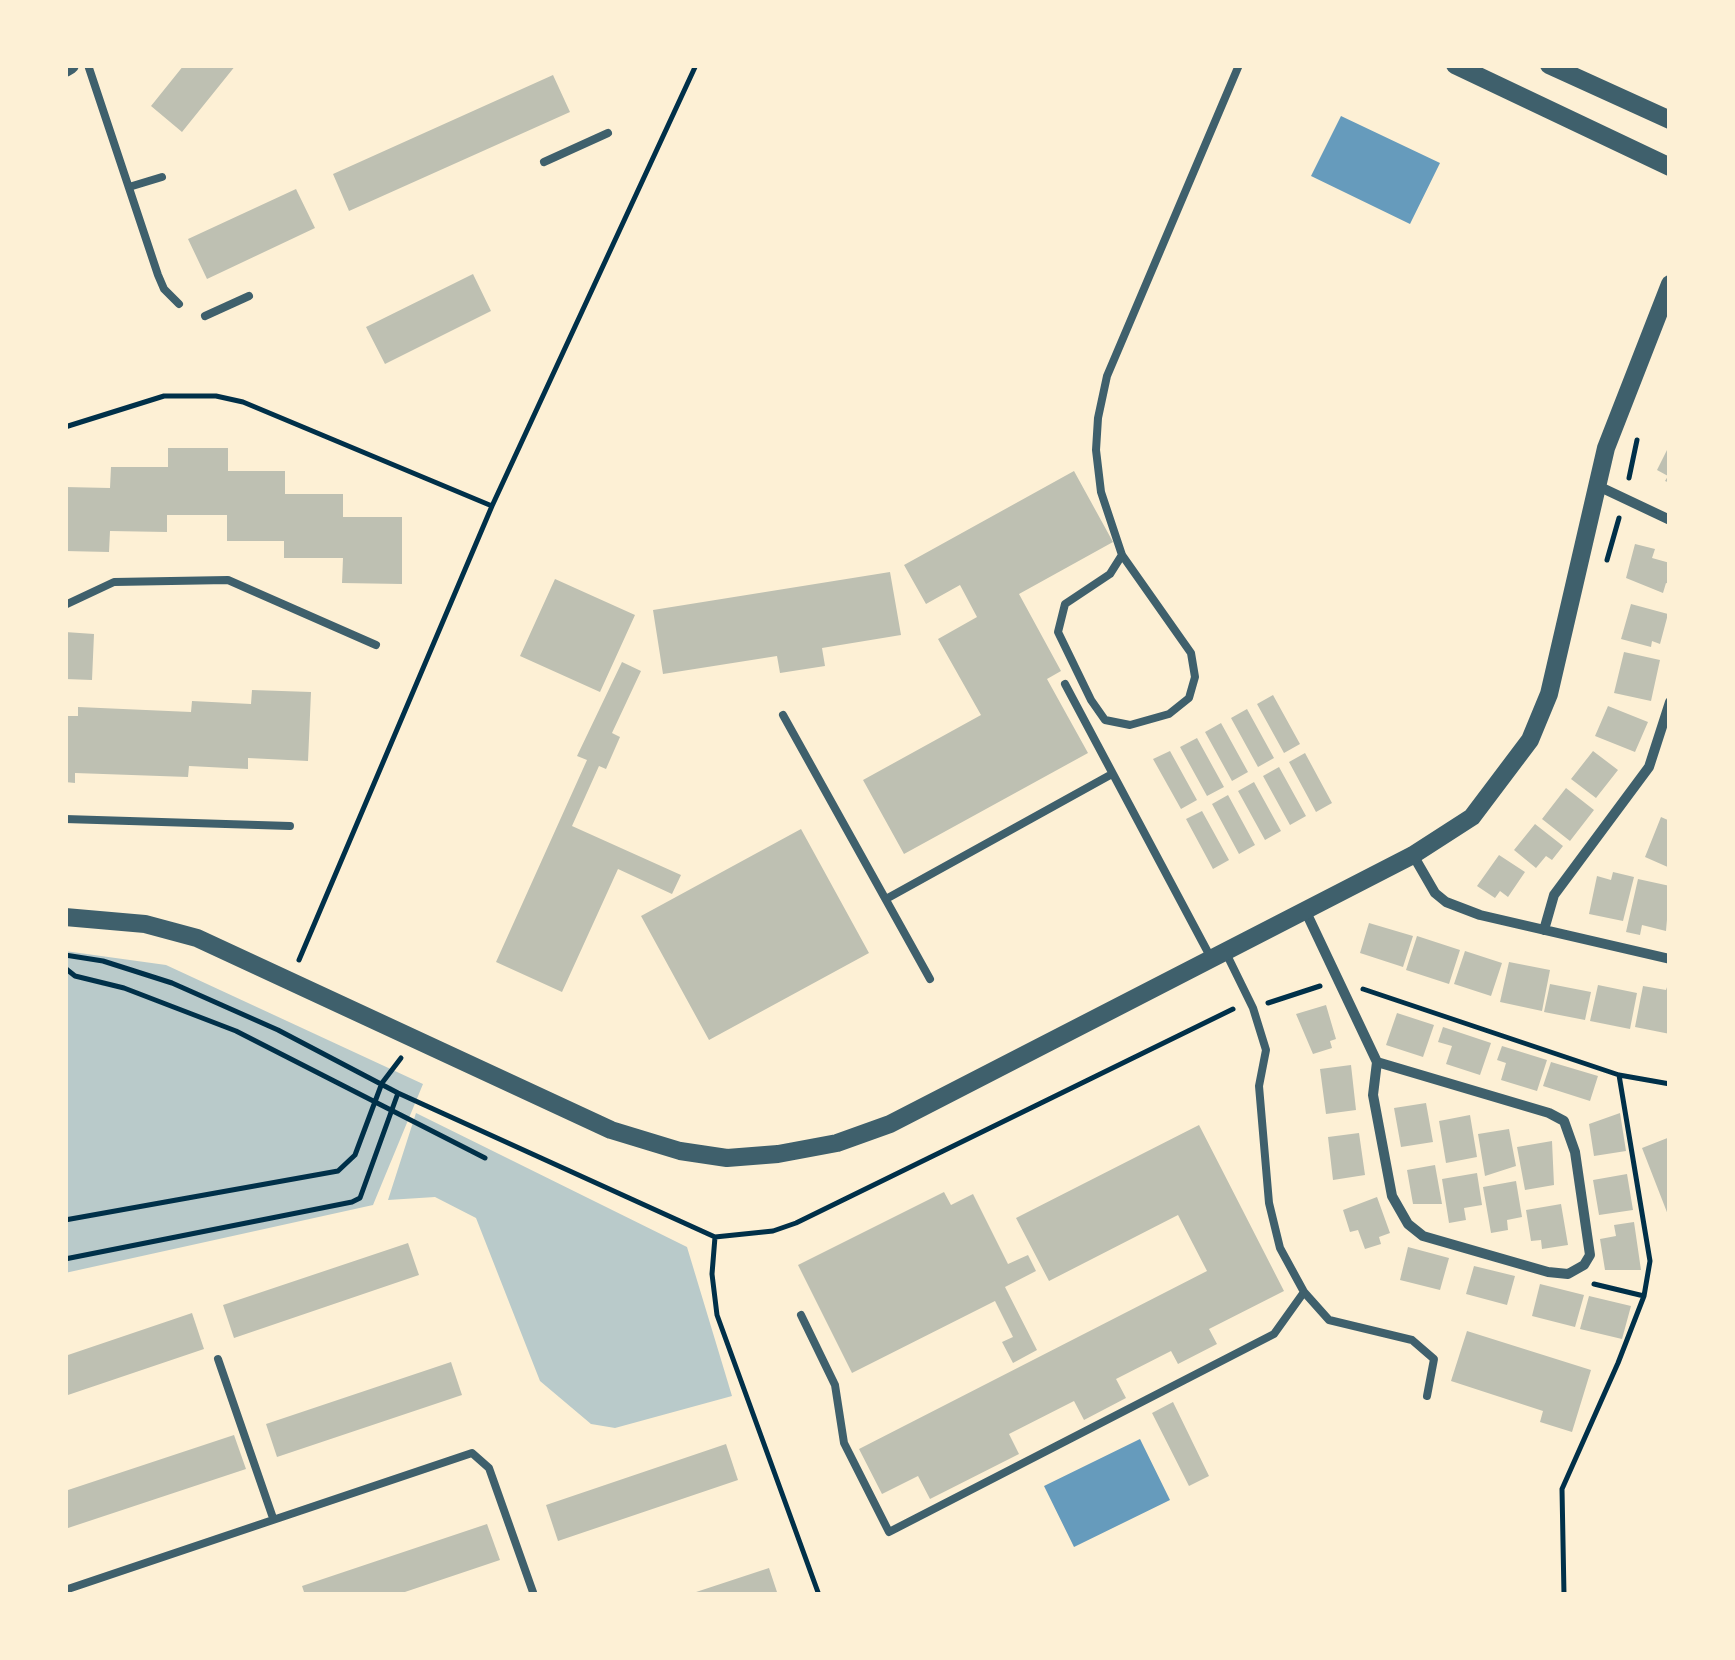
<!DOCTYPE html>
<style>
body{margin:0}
#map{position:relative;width:1735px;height:1660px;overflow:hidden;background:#fdf0d5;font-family:"Fira Sans Condensed",sans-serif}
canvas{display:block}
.frame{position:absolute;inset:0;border:68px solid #fdf0d5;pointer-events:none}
</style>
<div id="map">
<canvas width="1735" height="1660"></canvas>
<div class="frame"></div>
</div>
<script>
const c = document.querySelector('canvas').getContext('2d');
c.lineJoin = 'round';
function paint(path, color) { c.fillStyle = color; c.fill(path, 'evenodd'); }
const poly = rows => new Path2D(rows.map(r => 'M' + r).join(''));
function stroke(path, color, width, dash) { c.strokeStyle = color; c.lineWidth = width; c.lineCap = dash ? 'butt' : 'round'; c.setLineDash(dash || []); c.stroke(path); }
paint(poly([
 [65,951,166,965,423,1084,373,1205,65,1273],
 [416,1113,687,1247,732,1396,615,1428,591,1424,540,1381,476,1218,435,1197,388,1200]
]), '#b9caca');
paint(poly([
 [1341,116,1440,163,1410,224,1311,176],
 [1140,1439,1170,1500,1074,1547,1044,1486]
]), '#669bbc');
paint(poly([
 [184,65,236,65,182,132,151,106],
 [553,75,570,112,349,211,333,174],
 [296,189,315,228,207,279,188,239],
 [473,274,491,311,385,364,366,327],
 [1670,444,1670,483,1665,481,1668,476,1657,470],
 [168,448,228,448,228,471,285,471,285,494,343,494,343,517,402,517,402,584,342,583,343,558,284,558,284,541,227,541,227,515,167,515,167,532,110,531,109,552,65,551,65,487,110,488,111,467,168,467],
 [1074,471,1113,542,1019,594,1061,671,1047,679,1088,753,904,854,863,780,981,715,938,639,977,617,960,585,926,604,904,565],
 [1635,544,1655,549,1652,558,1670,563,1670,584,1666,583,1663,593,1626,578],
 [890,572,901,635,822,648,825,666,780,673,777,656,663,674,653,610],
 [555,579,635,615,600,692,520,656],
 [1631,604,1668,614,1660,644,1652,641,1651,647,1621,639],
 [65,632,94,634,92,680,65,679],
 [1624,652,1660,660,1651,701,1614,693],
 [622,662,641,671,612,733,620,737,606,769,599,766,572,826,681,875,672,894,618,869,562,992,496,962,587,760,577,756],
 [252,690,311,692,308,761,248,758,248,769,189,766,188,777,75,773,75,783,65,782,65,716,78,716,78,707,191,712,192,701,251,704],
 [1273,695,1300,744,1284,753,1257,704],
 [1608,706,1648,722,1635,752,1595,736],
 [1247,709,1274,758,1258,767,1231,718],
 [1221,723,1248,772,1232,781,1205,732],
 [1197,738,1224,787,1207,796,1180,747],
 [1170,751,1197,800,1181,809,1153,759],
 [1593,751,1618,770,1596,798,1571,779],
 [1305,753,1332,803,1316,812,1289,762],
 [1279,767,1306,816,1290,825,1263,776],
 [1254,782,1281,831,1265,840,1238,791],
 [1566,788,1594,810,1570,841,1542,819],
 [1228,795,1255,845,1239,854,1212,804],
 [1202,811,1229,860,1213,869,1186,819],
 [1661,817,1670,821,1670,868,1645,857],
 [1535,824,1563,846,1552,860,1546,856,1536,868,1514,850],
 [801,829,869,953,709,1040,641,916],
 [1499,855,1525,872,1508,897,1500,891,1495,898,1477,886],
 [1613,872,1634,877,1623,921,1589,914,1597,876,1611,880],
 [1638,879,1670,886,1666,931,1642,925,1640,935,1626,932],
 [1369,923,1413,936,1403,967,1360,953],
 [1417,936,1460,950,1449,984,1406,970],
 [1465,951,1502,963,1491,996,1454,984],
 [1509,962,1550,970,1542,1011,1500,1002],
 [1670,978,1670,1034,1635,1027,1643,986,1666,990],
 [1550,984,1591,992,1585,1020,1544,1012],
 [1598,985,1637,993,1630,1029,1590,1021],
 [1326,1005,1336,1039,1330,1041,1332,1048,1313,1054,1296,1014],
 [1397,1013,1434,1025,1423,1057,1386,1045],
 [1443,1027,1491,1043,1480,1075,1446,1064,1452,1046,1438,1042],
 [1502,1046,1547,1060,1537,1091,1501,1080,1506,1063,1497,1060],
 [1551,1062,1598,1076,1590,1101,1543,1086],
 [1351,1065,1356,1110,1326,1114,1320,1069],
 [1426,1103,1433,1142,1401,1147,1394,1108],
 [1620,1113,1626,1151,1594,1156,1589,1124],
 [1470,1115,1477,1157,1446,1163,1439,1121],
 [1199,1125,1284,1291,1209,1329,1217,1344,1178,1364,1171,1351,1116,1379,1126,1398,1084,1420,1074,1401,1009,1434,1019,1454,930,1499,918,1476,882,1494,859,1449,1207,1271,1178,1215,1049,1281,1016,1218],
 [1509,1129,1516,1166,1485,1176,1478,1134],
 [1359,1133,1365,1175,1333,1180,1328,1137],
 [1670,1137,1670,1220,1642,1148],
 [1552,1141,1554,1185,1525,1190,1517,1147],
 [1435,1165,1442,1204,1413,1204,1407,1170],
 [1477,1173,1482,1205,1464,1208,1466,1220,1449,1223,1442,1179],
 [1627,1174,1633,1210,1599,1215,1593,1180],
 [1516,1181,1522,1217,1507,1220,1508,1230,1491,1233,1483,1187],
 [944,1192,951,1205,973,1194,1008,1264,1028,1255,1036,1271,1005,1287,1037,1350,1013,1363,1002,1342,1013,1337,995,1301,852,1373,798,1265],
 [1377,1197,1390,1233,1379,1237,1381,1244,1365,1249,1358,1230,1350,1232,1343,1210],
 [1561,1204,1568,1245,1542,1249,1541,1240,1531,1241,1526,1210],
 [1634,1222,1641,1270,1605,1270,1600,1239,1616,1236,1614,1225],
 [408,1243,419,1275,234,1338,223,1305],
 [1408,1247,1449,1258,1440,1290,1400,1280],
 [1474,1266,1515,1276,1507,1305,1466,1294],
 [1540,1284,1584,1295,1575,1327,1532,1316],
 [1589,1296,1631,1306,1622,1339,1580,1329],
 [192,1313,204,1349,65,1396,65,1356],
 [1467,1331,1591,1370,1572,1432,1540,1422,1543,1411,1451,1381],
 [451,1362,462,1395,277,1457,266,1424],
 [1173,1402,1209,1476,1189,1486,1152,1413],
 [234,1435,246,1469,65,1529,65,1491],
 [726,1444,738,1480,558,1541,546,1505],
 [487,1524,500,1560,396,1595,305,1595,302,1586],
 [769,1568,778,1595,690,1595,690,1594]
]), '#bec0b2');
stroke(poly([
 [65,427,164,396,216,396,243,402,492,506],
 [1629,478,1637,440],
 [1607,560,1619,518],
 [65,955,103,961,172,983,278,1030,398,1093,715,1237,773,1231,796,1223,1233,1009],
 [299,960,492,506,696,65],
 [65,968,75,976,124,988,236,1031,485,1158],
 [1363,989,1619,1075,1670,1084],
 [1268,1003,1320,986],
 [65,1220,338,1171,355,1155,382,1083,401,1058],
 [715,1237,712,1274,717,1315,819,1595],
 [65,1259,352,1202,360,1198,398,1093],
 [1594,1284,1644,1296],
 [1564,1595,1562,1489,1618,1363,1644,1296,1650,1261,1619,1075]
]), '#003049', 5);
stroke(poly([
 [88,65,158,275,164,289,179,304],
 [544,162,608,133],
 [129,187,162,177],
 [205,316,249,296],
 [1122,555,1110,574,1065,604,1058,632,1091,700,1105,720,1130,725,1169,714,1189,698,1195,677,1191,653,1122,555,1101,492,1096,450,1098,418,1107,376,1239,65],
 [65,605,114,582,228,580,376,645],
 [1065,684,1211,958],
 [783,715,930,979],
 [65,819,290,826],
 [886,899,1112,774],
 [1226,953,1253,1008,1266,1050,1259,1086,1269,1203,1280,1248,1304,1292,1329,1320,1412,1340,1434,1359,1427,1396],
 [801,1315,835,1385,844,1443,889,1532,1274,1334,1304,1292],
 [218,1359,273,1518],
 [65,1590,472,1453,489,1468,534,1595]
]), '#3f606c', 8);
stroke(poly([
 [1598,486,1670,520],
 [1413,855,1435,893,1446,902,1480,915,1670,959],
 [1305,910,1377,1062,1549,1113,1564,1121,1575,1152,1590,1255,1584,1265,1568,1274,1548,1272,1423,1236,1408,1224,1392,1196,1373,1095,1377,1062],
 [1544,930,1554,895,1649,767,1670,702]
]), '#3f606c', 10);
stroke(poly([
 [1455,65,1670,167],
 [1549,65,1670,120],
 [65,68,70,65],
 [65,917,145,924,197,938,611,1130,680,1151,727,1158,778,1154,837,1143,890,1124,1413,855,1472,817,1530,740,1549,694,1606,448,1670,284]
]), '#3f606c', 18);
</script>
